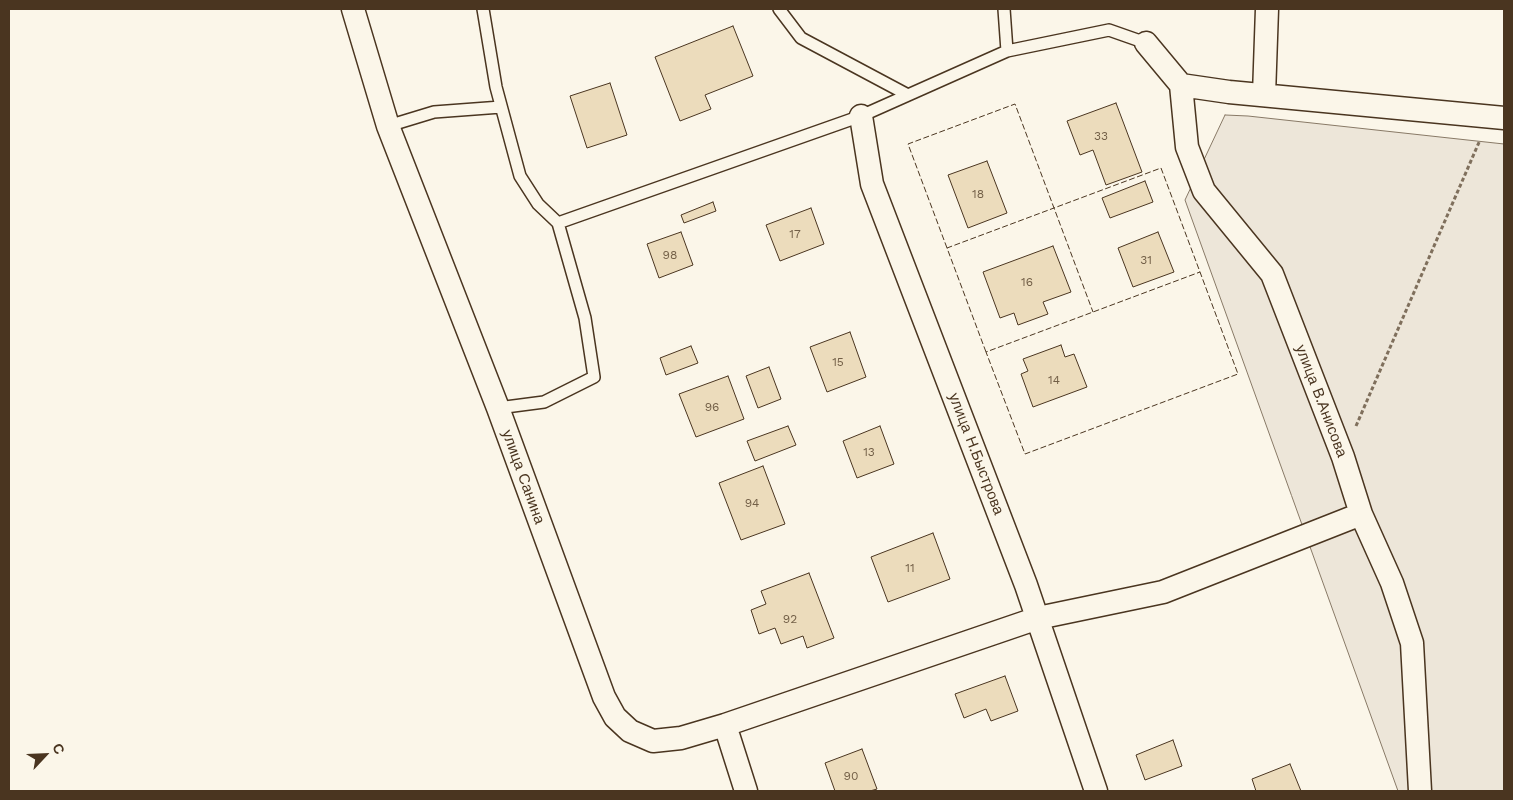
<!DOCTYPE html>
<meta charset="utf-8">
<style>
body{margin:0}
#map{position:relative;width:1513px;height:800px;overflow:hidden;background:#fbf6e9;font-family:"Work Sans",sans-serif}
canvas{display:block}
.frame{position:absolute;inset:0;border:10px solid #4a3520;pointer-events:none}
.north{position:absolute;left:20px;top:730px;width:50px;height:50px;-webkit-text-stroke:4px #fbf6e9;paint-order:stroke;rotate:65deg;font-size:14px;font-weight:700;line-height:20px;text-align:center;color:#4a3520}
.north::after{content:'';display:block;margin:auto;width:18px;height:22px;background:#4a3520;clip-path:polygon(50% 0,100% 100%,50% 72%,0 100%)}
</style>
<div id="map">
<canvas width="1513" height="800"></canvas>
<div class="frame"></div>
<div class="north">С</div>
</div>
<script>
const c = document.querySelector('canvas').getContext('2d');
c.lineJoin = 'round';
function paint(path, color) { c.fillStyle = color; c.fill(path, 'evenodd'); }
const poly = rows => new Path2D(rows.map(r => 'M' + r).join(''));
function stroke(path, color, width, dash) { c.strokeStyle = color; c.lineWidth = width; c.lineCap = dash ? 'butt' : 'round'; c.setLineDash(dash || []); c.stroke(path); }
function write(font, color, halo, rows, align = 'center') {
  c.font = font + ' "Work Sans",sans-serif'; c.lineWidth = 4; c.setLineDash([]); c.textBaseline = 'middle'; c.strokeStyle = halo; c.fillStyle = color; for (const [text, x, y, turn = 0] of rows) {
    c.save(); c.translate(x, y); c.rotate((+turn || 0) * Math.PI / 180); c.textAlign = isNaN(turn) ? turn : align; if (halo) c.strokeText(text, 0, 0); c.fillText(text, 0, 0); c.restore();
  }
}
const green = poly([
 [1225,115,1248,116,1504,144,1504,791,1398,791,1185,200,1225,115]
]);
paint(green, '#ede6d9');
stroke(green, '#887966', 1);
const building = poly([
 [733,26,753,76,705,95,711,109,680,121,655,57,733,26],
 [610,83,627,135,587,148,570,96,610,83],
 [1116,103,1142,172,1106,185,1093,150,1080,155,1067,121,1116,103],
 [987,161,1007,213,968,228,948,175,987,161],
 [1145,181,1153,202,1110,218,1102,198,1145,181],
 [713,202,716,211,684,223,681,215,713,202],
 [811,208,824,244,780,261,766,225,811,208],
 [681,232,693,265,659,278,647,244,681,232],
 [1158,232,1174,272,1133,287,1118,248,1158,232],
 [1053,246,1071,292,1043,302,1048,314,1018,325,1014,313,1000,318,983,272,1053,246],
 [850,332,866,377,827,392,810,347,850,332],
 [1061,345,1065,357,1074,354,1087,387,1033,407,1021,374,1028,371,1023,359,1061,345],
 [691,346,698,363,666,375,660,358,691,346],
 [769,367,781,399,758,408,746,376,769,367],
 [728,376,744,419,696,437,679,394,728,376],
 [788,426,796,445,755,461,747,441,788,426],
 [880,426,894,464,857,478,843,441,880,426],
 [763,466,785,524,741,540,719,483,763,466],
 [933,533,950,579,888,602,871,557,933,533],
 [809,573,834,638,807,648,803,636,781,644,775,628,759,634,751,610,766,604,761,591,809,573],
 [1005,676,1018,711,991,721,986,709,964,718,955,694,1005,676],
 [1173,740,1182,766,1145,780,1136,755,1173,740],
 [862,749,877,789,870,791,835,791,825,763,862,749],
 [1290,764,1301,791,1256,791,1252,779,1290,764]
]);
paint(building, '#ecdcbc');
stroke(building, '#4a3520', 1);
const service = poly([
 [483,9,496,87,520,176,538,204,558,223,585,318,594,377,544,402,498,408],
 [779,9,801,38,908,95],
 [1004,9,1007,51],
 [388,126,434,112,501,107],
 [558,223,861,116,1007,51,1109,30,1146,43]
]);
const minor = poly([
 [353,9,388,126,498,408,604,697,615,717,630,731,653,741,681,738,725,725,1038,618,1163,592,1361,514],
 [1146,43,1181,85,1187,147,1204,191,1272,274,1343,457,1361,514,1392,583,1412,643,1420,791],
 [1181,85,1229,92,1504,118],
 [1264,95,1267,9],
 [861,116,872,184,1026,585,1096,791],
 [725,725,746,791]
]);
stroke(service, '#4a3520', 14);
stroke(minor, '#4a3520', 25);
stroke(poly([
 [1356,426,1480,140]
]), '#7f6f5c', 3, [4, 2.5]);
stroke(service, '#fbf6e9', 11);
stroke(minor, '#fbf6e9', 22);
stroke(poly([
 [947,248,908,144,1015,104,1054,208,1161,168,1200,272,1238,374,1025,454,986,352,1200,272],
 [986,352,947,248,1054,208,1093,312]
]), '#4a3520', 1, [6, 2.5]);
write('12px', '#725f47', null, [
 ["33",1101,136],
 ["18",978,194],
 ["17",795,234],
 ["98",670,255],
 ["31",1146,260],
 ["16",1027,282],
 ["15",838,362],
 ["14",1054,380],
 ["96",712,407],
 ["13",869,452],
 ["94",752,503],
 ["11",910,568],
 ["92",790,619],
 ["90",851,776]
]);
write('15px', '#4a3520', '#fbf6e9', [
 ["улица В.Анисова",1321,401,69],
 ["улица Н.Быстрова",976,454,69],
 ["улица Санина",523,477,70]
]);
</script>
